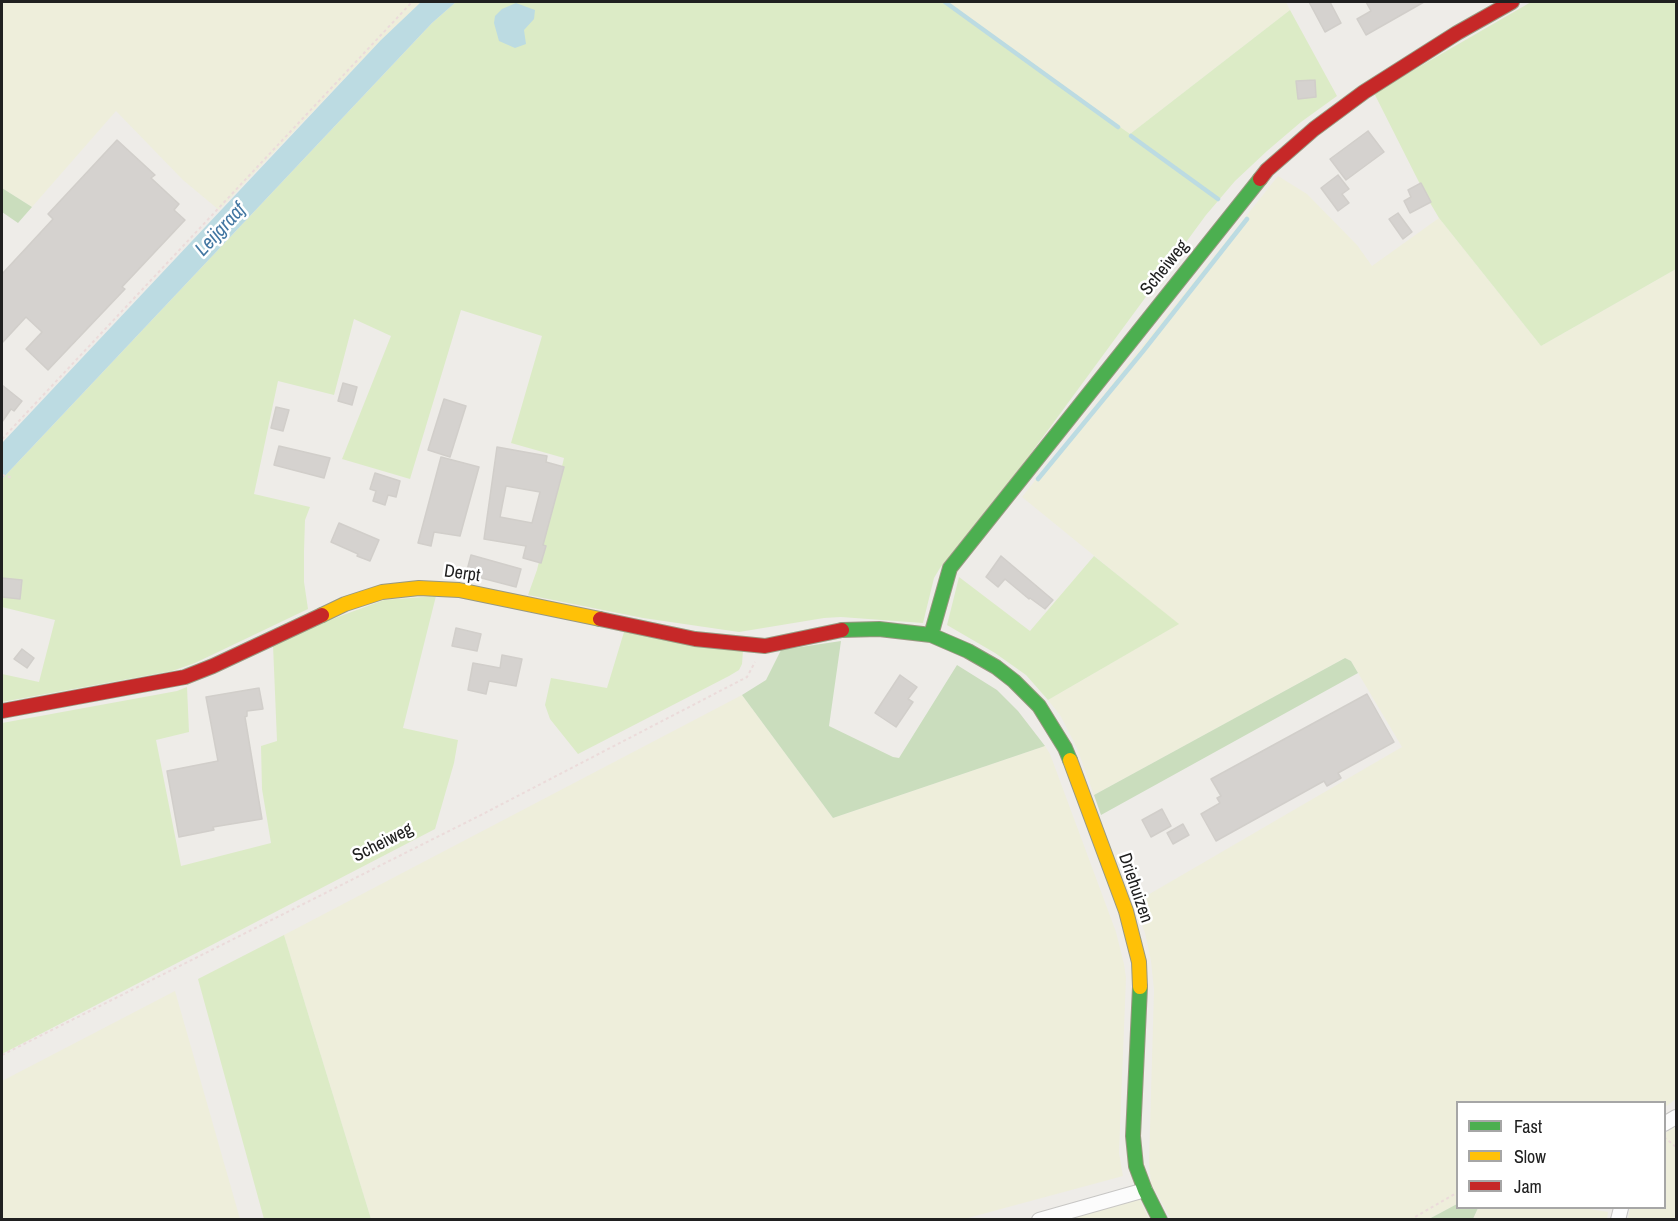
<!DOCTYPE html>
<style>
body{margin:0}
#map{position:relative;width:1678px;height:1221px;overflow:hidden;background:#eeece8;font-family:"Archivo Narrow",sans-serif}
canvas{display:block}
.frame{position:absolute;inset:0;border:3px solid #202020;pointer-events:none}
.legend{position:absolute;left:1456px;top:1101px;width:210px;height:108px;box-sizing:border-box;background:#fff;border:2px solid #a6a6a6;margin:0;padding:8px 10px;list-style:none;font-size:18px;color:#202020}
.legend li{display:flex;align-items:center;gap:12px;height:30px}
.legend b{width:30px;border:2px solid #a6a6a6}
</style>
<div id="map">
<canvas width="1678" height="1221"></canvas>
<div class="frame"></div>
<ul class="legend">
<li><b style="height:8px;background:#4caf50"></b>Fast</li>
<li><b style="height:8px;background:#ffc107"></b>Slow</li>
<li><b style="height:8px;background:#c62828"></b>Jam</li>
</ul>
</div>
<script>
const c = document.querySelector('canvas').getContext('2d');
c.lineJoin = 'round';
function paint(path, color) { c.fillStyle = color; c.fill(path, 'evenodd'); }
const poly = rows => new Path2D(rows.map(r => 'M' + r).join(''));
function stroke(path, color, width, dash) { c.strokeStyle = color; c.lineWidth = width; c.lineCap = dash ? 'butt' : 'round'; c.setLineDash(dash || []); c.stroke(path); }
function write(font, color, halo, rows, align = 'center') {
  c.font = font + ' "Archivo Narrow",sans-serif'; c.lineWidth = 5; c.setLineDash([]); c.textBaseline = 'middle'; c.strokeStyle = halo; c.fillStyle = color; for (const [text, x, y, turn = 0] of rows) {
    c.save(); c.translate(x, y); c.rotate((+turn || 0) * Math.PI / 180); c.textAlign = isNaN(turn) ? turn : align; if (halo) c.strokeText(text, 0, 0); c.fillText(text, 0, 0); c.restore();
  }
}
paint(poly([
 [2,2,421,2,381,40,219,210,183,180,116,111,32,207,2,188],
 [943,2,1286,2,1290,10,1130,134],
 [1278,176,1307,194,1357,245,1372,266,1439,218,1541,346,1676,269,1676,1099,1665,1107,1664,1102,1458,1102,1457,1204,1429,1219,1171,1219,1151,1183,1149,1163,1154,990,1151,961,1145,933,1134,903,1402,747,1351,661,1345,658,1094,795,1077,748,1060,715,1048,700,1178,624,1022,497],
 [742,695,833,818,1045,746,1050,754,1116,932,1124,964,1126,978,1119,1153,1123,1176,964,1219,371,1219,284,935],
 [175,991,240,1219,2,1219,2,1081],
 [1676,1126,1676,1219,1628,1219,1630,1208,1664,1208,1665,1133],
 [1139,1199,1150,1220,1063,1220],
 [1478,1208,1583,1208,1608,1212,1607,1219,1473,1220]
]), '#eeeedb');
paint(poly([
 [456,2,943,2,1130,134,1290,10,1337,96,1301,122,1267,151,1235,181,1206,215,1029,456,940,568,934,578,923,623,841,617,824,618,739,632,643,618,528,595,537,570,564,458,511,443,542,336,461,310,410,479,342,459,391,336,354,319,334,395,278,381,254,494,310,507,305,520,304,551,304,582,308,609,195,663,172,671,2,702,2,674,39,682,55,620,2,607,2,479,432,23],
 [1531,2,1676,2,1676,269,1541,346,1439,218,1426,196,1374,93],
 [1094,556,1179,624,1048,700,1026,675,995,653,947,625,959,577,1030,631],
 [436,596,403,728,458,740,454,763,435,829,2,1054,2,723,177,691,187,687,189,732,156,740,181,866,271,843,262,789,261,746,277,741,273,645,308,628,384,600],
 [624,632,743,651,742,664,739,670,729,676,578,754,550,719,545,705,551,678,607,688],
 [284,935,371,1219,264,1219,198,979]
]), '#dcebc6');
paint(poly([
 [2,188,32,207,18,223,2,212],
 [841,641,829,726,893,757,899,758,957,665,997,690,1018,711,1045,746,833,818,742,695,766,680,781,650],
 [1345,658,1351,661,1358,673,1101,815,1094,795],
 [1457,1204,1458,1208,1478,1208,1473,1219,1429,1219]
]), '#caddbd');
paint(poly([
 [421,2,456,2,432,23,2,479,2,443,381,40],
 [516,3,535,10,534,19,524,30,526,44,515,48,499,41,494,23,495,16,502,9]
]), '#bcdbe2');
stroke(poly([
 [945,2,1118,127],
 [1131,136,1218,199],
 [1038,479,1144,350,1247,219]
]), '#bcdbe2', 4.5);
const building = poly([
 [1309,2,1330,2,1341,23,1325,32,1309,2],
 [1366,2,1424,2,1366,35,1357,19,1371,11,1366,2],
 [1315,80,1316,97,1298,99,1296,81,1315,80],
 [1368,131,1384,152,1346,180,1330,159,1368,131],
 [117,140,155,175,151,178,179,204,174,210,185,220,122,287,125,289,48,370,26,349,42,332,26,317,2,343,2,274,53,219,48,214,117,140],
 [1338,175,1349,189,1342,194,1349,203,1338,211,1321,188,1338,175],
 [1421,183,1431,202,1410,213,1404,201,1411,197,1408,190,1421,183],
 [1398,213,1412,232,1403,239,1389,219,1398,213],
 [343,383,357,387,352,405,338,401,343,383],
 [2,385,22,401,14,411,11,409,2,422,2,385],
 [444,399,466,406,450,457,428,450,444,399],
 [276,407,289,410,283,431,271,428,276,407],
 [279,446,330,458,324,478,274,465,279,446],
 [497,447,547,456,546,462,564,467,543,545,546,546,541,563,523,558,526,546,484,539,497,447],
 [506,486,540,492,532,523,500,517,506,486],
 [441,457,479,467,460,536,434,532,431,546,418,543,441,457],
 [375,473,400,481,396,497,388,495,385,505,373,501,376,491,370,489,375,473],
 [339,523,379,540,370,561,357,556,358,554,331,542,339,523],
 [471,555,521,569,516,587,466,574,471,555],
 [1001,556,1053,600,1045,609,1030,598,1029,599,1005,579,998,587,986,577,1001,556],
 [2,578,22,580,20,599,2,597,2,578],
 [456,628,481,634,477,651,452,646,456,628],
 [22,649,34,658,27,668,14,659,22,649],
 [502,655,522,659,516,686,489,681,486,694,468,690,473,663,500,668,502,655],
 [900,675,917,687,908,699,913,702,896,727,875,713,900,675],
 [259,688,263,709,247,711,247,716,245,717,262,819,213,827,214,830,179,837,167,771,218,761,206,697,259,688],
 [1367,694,1394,742,1338,773,1341,778,1327,786,1324,781,1216,841,1201,814,1220,803,1217,798,1221,796,1211,779,1367,694],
 [1162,809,1171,826,1151,837,1142,820,1162,809],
 [1183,824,1189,835,1173,844,1167,833,1183,824]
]);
paint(building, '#d5d2cf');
stroke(building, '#d1ceca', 1.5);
const street = poly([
 [1664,1124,1676,1117],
 [1039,1220,1145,1190],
 [1618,1220,1621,1208]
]);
const fast = poly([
 [842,630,879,629,931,635,968,651,996,667,1014,681,1039,706,1065,748,1070,760],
 [931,635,950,568,1260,179],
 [1140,987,1133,1136,1136,1166,1145,1190,1160,1220]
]);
const slow = poly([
 [322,615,345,604,382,592,419,588,459,590,600,619],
 [1070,760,1126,911,1139,962,1140,987]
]);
const jam = poly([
 [1260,179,1267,170,1314,129,1364,92,1457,33,1512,2],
 [600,619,695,639,765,646,842,630],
 [2,711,185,677,213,666,322,615]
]);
stroke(street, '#c7c6c4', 16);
stroke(fast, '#989880', 16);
stroke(slow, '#989880', 16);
stroke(jam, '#989880', 16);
stroke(poly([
 [2,439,412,2],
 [2,475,13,478],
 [2,1055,479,816,747,677,755,662],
 [1664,1137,1676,1147],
 [1410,1220,1458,1192]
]), '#ebdbda', 2, [3, 3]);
stroke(street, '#fcfcfc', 14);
stroke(fast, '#4caf50', 14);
stroke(slow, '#ffc107', 14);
stroke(jam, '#c62828', 14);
write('18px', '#202020', '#fff', [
 ["Scheiweg",1165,268,-51],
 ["Derpt",462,574,8],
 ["Scheiweg",383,843,-27],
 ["Driehuizen",1135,888,71]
]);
write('italic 20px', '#4377a2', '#fff', [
 ["Leijgraaf",221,230,-47]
]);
</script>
